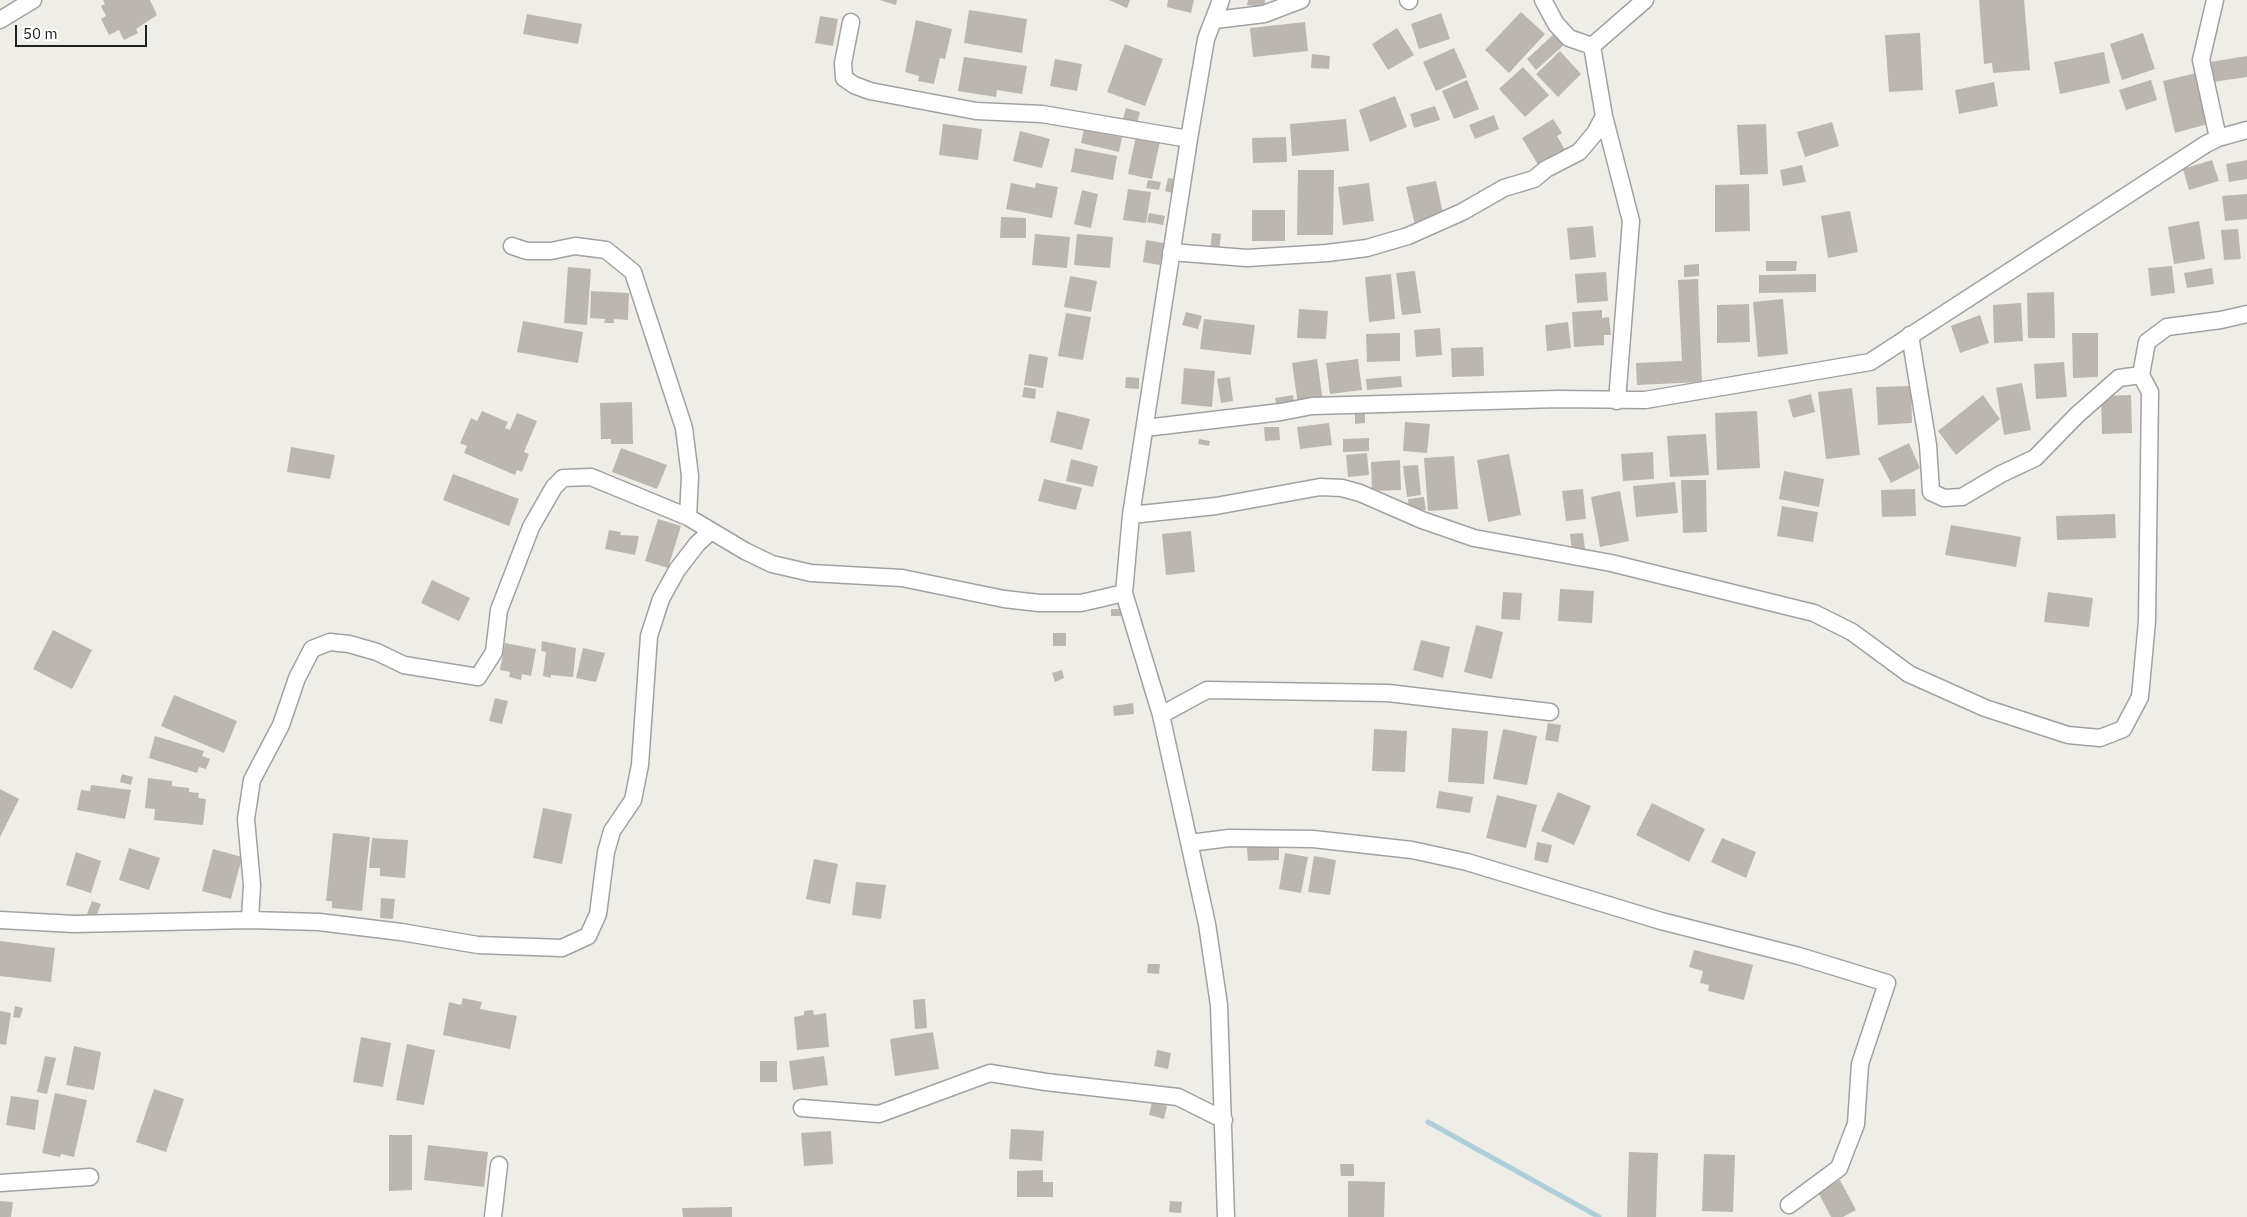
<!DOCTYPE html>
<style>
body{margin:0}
#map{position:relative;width:2247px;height:1217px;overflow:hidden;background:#efede8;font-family:"IBM Plex Sans",sans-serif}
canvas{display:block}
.scale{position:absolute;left:15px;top:25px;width:132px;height:22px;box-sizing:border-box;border:2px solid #202020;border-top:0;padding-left:6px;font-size:15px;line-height:18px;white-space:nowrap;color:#202020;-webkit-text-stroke:4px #fff;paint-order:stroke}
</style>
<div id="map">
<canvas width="2247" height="1217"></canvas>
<div class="scale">50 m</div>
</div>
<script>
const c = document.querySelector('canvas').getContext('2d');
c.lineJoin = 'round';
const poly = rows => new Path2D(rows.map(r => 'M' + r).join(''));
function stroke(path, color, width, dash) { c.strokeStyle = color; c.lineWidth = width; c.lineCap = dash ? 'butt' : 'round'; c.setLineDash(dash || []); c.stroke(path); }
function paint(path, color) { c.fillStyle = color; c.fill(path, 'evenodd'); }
stroke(poly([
 [1428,1122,1599,1217]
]), '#aecfd8', 5);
paint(poly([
 [103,0,150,0,157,15,136,29,138,33,124,40,119,30,109,35,101,19,106,16,101,6,105,4],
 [879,0,897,0,896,5],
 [1109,0,1130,0,1127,8],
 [1168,0,1194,0,1191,13,1167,7],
 [1248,0,1265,0,1264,7,1247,5],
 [1979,0,2024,0,2030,70,1993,73,1992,63,1984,64],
 [969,10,1027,19,1022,53,964,43],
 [1521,12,1545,34,1509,73,1485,50],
 [1441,13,1450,39,1419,49,1411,24],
 [527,14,582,24,578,44,523,34],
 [820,16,838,19,833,46,815,43],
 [916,20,952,29,945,59,940,58,934,84,918,81,919,76,905,72],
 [1305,22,1308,51,1253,57,1250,28],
 [1397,28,1414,55,1388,70,1372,44],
 [1555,33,1565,44,1536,70,1527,59],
 [1920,33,1923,90,1889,92,1885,35],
 [2143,33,2155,69,2122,80,2110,44],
 [1125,44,1163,59,1145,106,1107,92],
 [1454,48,1467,77,1436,91,1423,62],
 [1560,51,1581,74,1558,97,1536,74],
 [2104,52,2110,83,2060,94,2054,62],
 [1312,54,1330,56,1329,69,1311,68],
 [2247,56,2247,77,2213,82,2210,62],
 [964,57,1027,66,1022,94,997,90,996,97,958,91],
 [1055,59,1082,64,1077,91,1050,86],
 [1523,67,1549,95,1525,117,1499,89],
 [2196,73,2208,124,2175,133,2163,81],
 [1467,80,1479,109,1454,119,1442,91],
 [2151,80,2157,100,2126,110,2119,90],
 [1994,82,1998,106,1959,114,1955,90],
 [1395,96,1407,127,1370,142,1359,110],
 [1435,106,1440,120,1414,128,1410,114],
 [1126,108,1140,112,1136,127,1122,123],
 [1494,115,1499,129,1475,139,1469,125],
 [1346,119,1349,151,1292,156,1290,124],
 [1553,119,1562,133,1557,136,1566,152,1540,168,1522,138],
 [1832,122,1839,146,1805,157,1797,132],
 [943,124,982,129,978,160,939,155],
 [1766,124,1768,174,1740,175,1737,125],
 [1084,129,1122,137,1119,152,1081,143],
 [1020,131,1050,139,1042,168,1013,161],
 [1136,136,1160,141,1152,179,1128,174],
 [1286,137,1287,162,1253,163,1252,138],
 [1075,148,1117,156,1113,180,1071,172],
 [2212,160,2219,181,2189,190,2183,169],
 [2247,160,2247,179,2229,182,2226,164],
 [1802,165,1806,182,1783,186,1780,170],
 [1298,170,1334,170,1333,235,1297,235],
 [1168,178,1175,179,1172,193,1165,191],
 [1148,180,1161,182,1159,190,1146,188],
 [1436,181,1444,218,1415,225,1406,187],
 [1011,183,1035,188,1036,183,1058,187,1052,218,1006,209],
 [1369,183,1374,221,1343,225,1338,187],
 [1749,184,1750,231,1715,232,1715,185],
 [1128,189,1151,192,1146,223,1123,220],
 [1082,190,1098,194,1091,228,1074,224],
 [2247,194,2247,219,2225,221,2222,196],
 [1252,210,1285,210,1285,241,1252,241],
 [1850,211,1858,252,1828,258,1821,216],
 [1149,213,1165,216,1163,225,1147,222],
 [1001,217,1026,218,1026,238,1000,238],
 [2199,221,2205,259,2174,264,2168,227],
 [1593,226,1596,257,1570,260,1567,228],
 [2238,229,2241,259,2224,260,2221,230],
 [1212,233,1221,234,1219,251,1210,250],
 [1035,234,1070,237,1067,268,1032,265],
 [1077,234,1113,237,1110,268,1074,265],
 [1146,240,1164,243,1160,265,1143,262],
 [1766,261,1797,261,1796,271,1766,271],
 [1699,264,1699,276,1684,277,1684,265],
 [2172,266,2175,293,2151,296,2148,268],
 [568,267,591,269,587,325,564,323],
 [2212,268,2214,284,2187,288,2184,273],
 [1415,271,1421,313,1402,315,1396,273],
 [1606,272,1608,301,1577,303,1575,274],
 [1391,274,1395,319,1369,322,1365,277],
 [1816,274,1816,292,1759,293,1759,275],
 [1070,276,1097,281,1091,312,1064,307],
 [1698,279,1702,382,1637,385,1636,363,1682,361,1678,280],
 [591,291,629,293,628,320,614,319,614,323,604,323,605,319,590,318],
 [2054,292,2055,338,2028,338,2027,293],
 [1783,299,1788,354,1758,357,1753,302],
 [2021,303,2023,341,1994,343,1993,305],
 [1749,304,1750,342,1717,343,1717,305],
 [1299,309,1328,311,1326,339,1297,338],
 [1602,310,1602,318,1609,317,1611,335,1604,335,1604,345,1574,347,1572,312],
 [1186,312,1202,316,1198,329,1182,325],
 [1066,313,1091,317,1083,360,1058,356],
 [1980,315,1989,343,1960,353,1951,326],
 [1204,319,1255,325,1251,355,1200,349],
 [523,321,583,332,578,363,517,352],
 [1568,322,1571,348,1547,351,1545,325],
 [1440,328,1442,355,1416,357,1414,330],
 [1400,333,1400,361,1367,362,1366,334],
 [2072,333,2098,333,2098,377,2073,378],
 [1483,347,1484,376,1452,377,1451,348],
 [1029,354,1048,357,1043,388,1024,385],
 [1317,359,1323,401,1298,405,1292,363],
 [1358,359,1362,390,1330,394,1326,363],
 [2064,362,2067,397,2036,399,2034,364],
 [1184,368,1215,371,1212,407,1181,404],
 [1401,376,1402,387,1367,390,1366,379],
 [1126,377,1139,378,1139,389,1125,388],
 [1230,377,1233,401,1221,403,1217,379],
 [2022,383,2031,430,2004,435,1996,388],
 [1911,386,1912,423,1878,425,1876,387],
 [1024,387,1036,389,1035,399,1022,397],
 [1852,388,1860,455,1826,459,1818,392],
 [1811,394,1815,412,1793,418,1788,400],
 [1293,395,1295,408,1278,412,1275,398],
 [1983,395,2000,419,1956,455,1938,431],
 [2131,395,2132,433,2102,434,2101,396],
 [632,402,633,444,611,444,611,439,601,439,600,403],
 [482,411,508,422,505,428,510,430,517,413,537,421,524,452,529,454,522,472,517,470,515,475,464,453,467,446,460,443,471,418,477,421],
 [1057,411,1090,419,1082,450,1050,442],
 [1757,411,1760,468,1717,470,1715,413],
 [1355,413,1365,413,1365,423,1355,424],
 [1405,422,1430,424,1427,453,1403,451],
 [1329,423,1332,445,1300,449,1297,427],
 [1264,427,1279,427,1280,440,1265,441],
 [1706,434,1709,475,1670,477,1667,436],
 [1369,438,1369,451,1343,452,1343,439],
 [1199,439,1210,441,1209,446,1198,444],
 [1909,443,1920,468,1891,483,1878,458],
 [291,447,335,455,330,479,287,472],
 [621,448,667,465,657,489,612,472],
 [1653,452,1654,479,1623,481,1621,454],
 [1367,453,1369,475,1348,477,1346,455],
 [1509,454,1521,515,1488,522,1477,460],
 [1454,456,1458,509,1428,511,1424,458],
 [1071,459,1098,466,1093,487,1066,481],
 [1400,460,1401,490,1372,491,1371,462],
 [1418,465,1421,495,1407,497,1403,466],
 [1784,471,1824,479,1819,507,1779,499],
 [453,474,519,499,509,526,443,500],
 [1044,479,1082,488,1076,510,1038,501],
 [1681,480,1706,480,1707,532,1683,533],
 [1675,482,1678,513,1636,517,1633,486],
 [1583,489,1586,519,1566,521,1562,491],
 [1915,489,1916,516,1882,517,1881,490],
 [1620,491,1629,541,1600,547,1591,497],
 [1424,497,1426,510,1409,512,1408,499],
 [1782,506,1818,512,1813,542,1777,536],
 [2115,514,2116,538,2057,540,2056,516],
 [658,519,681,526,668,568,645,561],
 [1951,525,2021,537,2016,567,1945,555],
 [609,530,621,532,620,535,639,536,635,555,605,549],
 [1191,531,1195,572,1166,575,1162,534],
 [1583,533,1585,549,1572,551,1570,534],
 [432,580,470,598,459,621,421,603],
 [1560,589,1594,591,1592,623,1558,621],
 [1503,592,1522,593,1520,620,1501,619],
 [2048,592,2093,598,2089,627,2044,622],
 [1111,609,1125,609,1125,616,1111,616],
 [1476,625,1503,632,1492,679,1464,672],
 [53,630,92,650,72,689,33,669],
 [1053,633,1066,633,1066,646,1053,646],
 [1421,640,1450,647,1443,678,1413,670],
 [542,641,576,648,573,677,551,675,551,678,543,676,546,652,541,651],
 [505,643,536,649,531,676,522,674,521,680,509,677,510,672,500,670],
 [583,648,605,653,596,682,576,678],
 [1062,670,1064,678,1055,682,1052,673],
 [174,695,237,721,224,753,161,726],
 [495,698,508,701,502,724,489,721],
 [1133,703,1134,714,1114,716,1113,706],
 [1548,723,1561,725,1558,742,1545,740],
 [1452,728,1488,731,1484,784,1448,782],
 [1374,729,1407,731,1405,772,1372,771],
 [1503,729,1537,736,1527,785,1493,779],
 [155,736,204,751,202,756,210,759,206,769,199,767,197,773,149,758],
 [122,774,133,777,131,785,120,782],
 [148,778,172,781,172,786,189,788,189,792,199,793,198,798,206,799,203,825,154,820,155,809,145,808],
 [91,785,131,790,125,819,77,810,81,790,90,791],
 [0,789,19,799,0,837],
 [1439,791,1473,797,1470,813,1436,808],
 [1558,792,1591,806,1574,845,1541,831],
 [1497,795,1537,805,1526,848,1486,838],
 [1652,803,1705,829,1689,862,1636,835],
 [543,808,572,814,562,864,533,858],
 [333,833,370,837,362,911,332,908,332,901,326,901],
 [372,838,408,840,405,878,380,876,380,868,369,868],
 [1722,838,1756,852,1746,878,1711,862],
 [1537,842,1552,845,1548,863,1534,860],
 [1279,846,1279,860,1248,861,1247,847],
 [129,848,160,858,149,890,119,880],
 [213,849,242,857,231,899,202,891],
 [76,852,101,861,91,893,66,885],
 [1285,853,1308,857,1301,893,1279,889],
 [1314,856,1336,860,1330,895,1308,892],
 [814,859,838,864,830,904,806,899],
 [856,882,886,885,881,919,852,915],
 [381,898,395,899,393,919,380,918],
 [92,901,101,904,96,917,87,914],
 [0,941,55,948,51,982,0,976],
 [1694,950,1753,965,1744,1000,1708,991,1709,985,1700,983,1703,971,1689,967],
 [1148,964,1160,964,1159,974,1147,973],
 [463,998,482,1002,480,1009,517,1016,510,1049,443,1035,449,1002,461,1005],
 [925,999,927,1028,915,1029,913,1000],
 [15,1006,23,1008,20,1018,13,1017],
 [813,1010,814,1015,826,1013,829,1047,797,1050,794,1017,804,1015,804,1011],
 [0,1011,11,1013,6,1045,0,1044],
 [933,1032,939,1069,895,1076,890,1039],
 [361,1037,391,1043,383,1087,353,1082],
 [407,1044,435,1050,424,1105,396,1100],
 [74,1046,101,1052,94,1090,66,1085],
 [1157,1050,1171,1053,1168,1069,1154,1066],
 [45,1056,56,1058,47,1094,37,1092],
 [824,1056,828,1085,793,1090,789,1061],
 [760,1061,777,1061,777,1082,760,1082],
 [154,1089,184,1099,166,1152,136,1142],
 [55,1093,87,1100,74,1157,61,1154,60,1157,42,1153],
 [11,1096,39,1100,35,1130,6,1125],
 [1152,1102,1167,1106,1164,1119,1149,1115],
 [1011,1129,1044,1131,1042,1161,1009,1159],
 [831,1131,833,1164,804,1166,801,1133],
 [389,1135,412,1135,412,1190,389,1191],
 [428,1145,488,1152,484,1187,424,1180],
 [1629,1152,1658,1153,1656,1217,1627,1217],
 [1704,1154,1735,1155,1733,1212,1702,1211],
 [1340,1164,1354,1164,1354,1176,1341,1176],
 [1043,1170,1043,1182,1053,1182,1053,1197,1017,1197,1017,1171],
 [1840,1180,1856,1210,1843,1217,1831,1217,1818,1192],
 [1348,1181,1385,1182,1384,1217,1348,1217],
 [0,1201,13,1202,11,1217,0,1217],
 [1170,1201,1182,1202,1181,1213,1169,1212],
 [732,1207,732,1217,683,1217,682,1208]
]), '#bcb6b1');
const street = poly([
 [1221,0,1206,39,1189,139,1131,515,1124,593,1161,715,1207,924,1219,1005,1226,1217],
 [1408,0,1409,1],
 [1543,0,1556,24,1569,38,1592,46],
 [2215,0,2201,60,2218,138],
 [0,20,33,0],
 [1215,20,1264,14,1301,0],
 [851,22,843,63,844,78,854,85,870,91,976,111,1042,114,1189,139],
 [1592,46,1645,0],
 [1604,116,1631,221,1617,401],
 [512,246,527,251,551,251,575,246,606,250,633,272,684,428,690,476,688,517],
 [1171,252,1247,258,1327,253,1367,248,1408,236,1462,212,1504,188,1534,179,1546,169,1579,152,1595,133,1604,116,1592,46],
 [2141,375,2147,342,2167,327,2221,320,2247,314],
 [1145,428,1281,412,1312,406,1558,399,1645,400,1870,362,2206,144,2218,138,2247,130],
 [1131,515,1216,506,1320,487,1342,488,1360,493,1422,520,1474,538,1611,563,1814,613,1852,632,1909,674,1985,708,2068,735,2100,738,2123,729,2140,697,2147,621,2150,392,2141,375,2119,378,2077,415,2035,458,2001,474,1962,497,1944,498,1931,492,1928,445,1910,335],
 [1161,715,1207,690,1388,693,1550,712],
 [1190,843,1229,838,1313,839,1412,850,1467,862,1661,921,1799,956,1887,983,1860,1064,1856,1124,1839,1168,1789,1205],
 [0,920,74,924,250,920,319,922,401,932,478,945,562,948,588,936,598,914,606,852,612,831,633,800,640,765,649,636,661,599,677,570,697,544,711,531],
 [250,920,252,885,246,819,252,780,281,725,297,678,312,649,330,642,349,644,377,652,404,665,478,677,494,652,499,610,531,527,554,487,563,478,591,477,688,517,745,551,772,564,811,573,902,578,1004,599,1039,603,1081,603,1124,593],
 [802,1108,879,1114,990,1073,1046,1082,1178,1097,1224,1120],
 [0,1183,90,1177],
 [493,1217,499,1165]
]);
stroke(street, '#a1a1a1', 19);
stroke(street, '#fff', 16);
</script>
